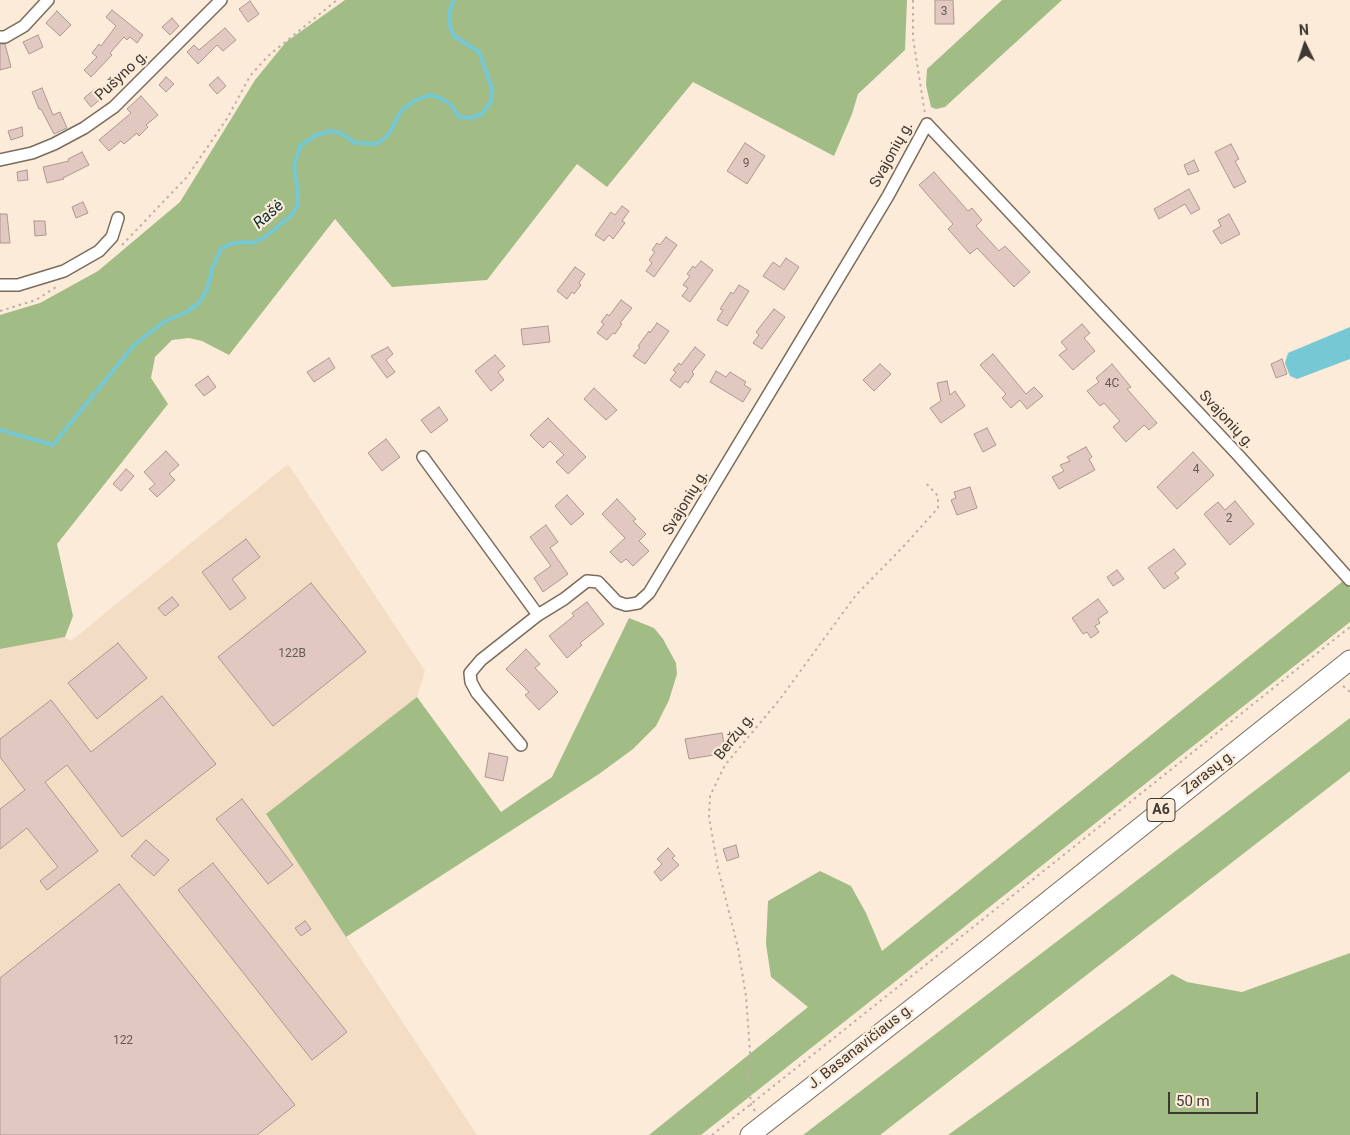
<!DOCTYPE html>
<meta charset="utf-8">
<style>
body{margin:0}
#map{position:relative;width:1350px;height:1135px;overflow:hidden;background:#fcebd9;font-family:Roboto,sans-serif}
canvas{display:block}
.north{position:absolute;left:1280px;top:20px;width:50px;height:50px;-webkit-text-stroke:4px #fcebd9;paint-order:stroke;rotate:356deg;font-size:14px;font-weight:700;line-height:20px;text-align:center;color:#3e3831}
.north::after{content:'';display:block;margin:auto;width:18px;height:22px;background:#3e3831;clip-path:polygon(50% 0,100% 100%,50% 72%,0 100%)}
.scale{position:absolute;left:1168px;top:1092px;width:90px;height:22px;box-sizing:border-box;border:2px solid #3e3831;border-top:0;padding-left:6px;font-size:15px;line-height:18px;white-space:nowrap;color:#3e3831;-webkit-text-stroke:4px #fcebd9;paint-order:stroke}
</style>
<div id="map">
<canvas width="1350" height="1135"></canvas>
<div class="north">N</div>
<div class="scale">50 m</div>
</div>
<script>
const c = document.querySelector('canvas').getContext('2d');
c.lineJoin = 'round';
function paint(path, color) { c.fillStyle = color; c.fill(path, 'evenodd'); }
const poly = rows => new Path2D(rows.map(r => 'M' + r).join(''));
function stroke(path, color, width, dash) { c.strokeStyle = color; c.lineWidth = width; c.lineCap = dash ? 'butt' : 'round'; c.setLineDash(dash || []); c.stroke(path); }
function write(font, color, halo, rows, align = 'center') {
  c.font = font + ' Roboto,sans-serif'; c.lineWidth = 4.5; c.setLineDash([]); c.textBaseline = 'middle'; c.strokeStyle = halo; c.fillStyle = color; for (const [text, x, y, turn = 0] of rows) {
    c.save(); c.translate(x, y); c.rotate((+turn || 0) * Math.PI / 180); c.textAlign = isNaN(turn) ? turn : align; if (halo) c.strokeText(text, 0, 0); c.fillText(text, 0, 0); c.restore();
  }
}
paint(poly([
 [288,464,425,671,417,697,266,815,477,1135,0,1135,0,649,65,637,71,641]
]), '#f3ddc5');
paint(poly([
 [345,0,907,0,905,50,858,94,852,114,834,156,693,82,607,187,577,164,487,280,392,287,335,219,229,355,202,341,189,338,172,340,155,357,151,378,168,404,57,544,73,616,65,637,0,649,0,315,40,303,98,271,180,202,255,80,286,42],
 [1002,0,1062,0,945,107,936,109,931,107,926,85,927,69],
 [1343,581,1350,588,1350,622,701,1135,649,1135,808,1007,771,977,766,944,768,901,820,871,851,886,866,913,882,951],
 [629,618,654,628,663,639,676,663,677,674,669,700,656,726,633,749,599,774,346,937,266,814,417,697,501,812,552,777],
 [1350,718,1350,771,880,1135,803,1135],
 [1350,953,1350,1135,948,1135,1172,974,1187,982,1242,992]
]), '#a1bc84');
paint(poly([
 [1350,327,1350,359,1297,379,1290,376,1285,363,1288,353]
]), '#75c8d4');
stroke(poly([
 [0,430,53,445,134,345,165,321,185,313,198,304,207,290,213,266,221,249,230,244,242,242,252,243,264,238,293,214,298,204,298,191,294,166,300,146,316,135,330,131,341,133,355,143,377,144,389,134,401,111,414,101,429,95,441,98,452,106,459,117,470,118,482,114,492,100,491,85,479,52,454,36,450,27,449,13,454,0]
]), '#75c8d4', 4);
const building = poly([
 [935,0,953,0,954,24,935,24,935,0],
 [250,1,259,14,248,22,239,9,250,1],
 [112,10,143,35,137,43,130,37,127,40,124,37,110,53,112,55,91,77,84,70,97,57,92,53,99,44,101,46,116,26,106,17,112,10],
 [57,11,71,25,60,36,46,23,57,11],
 [172,18,179,26,170,35,162,27,172,18],
 [225,28,236,40,223,51,217,45,198,64,187,52,194,45,199,50,225,28],
 [38,35,43,47,29,54,23,42,38,35],
 [0,44,5,44,11,67,0,70,0,44],
 [166,77,174,84,166,92,159,85,166,77],
 [218,77,226,86,217,94,209,85,218,77],
 [42,88,53,115,60,112,67,128,54,134,41,109,39,109,32,92,42,88],
 [95,89,102,98,91,107,84,98,95,89],
 [141,96,158,115,146,125,148,127,139,136,137,133,124,144,121,141,109,151,99,140,131,113,127,109,141,96],
 [22,127,23,136,11,140,8,131,22,127],
 [745,143,765,156,747,184,727,171,745,143],
 [1231,144,1239,159,1235,161,1246,182,1234,188,1215,152,1231,144],
 [82,152,89,165,63,178,64,179,47,183,43,167,69,161,68,159,82,152],
 [1194,160,1199,171,1188,175,1184,165,1194,160],
 [27,170,28,180,18,181,17,172,27,170],
 [934,172,968,211,972,208,982,220,976,226,999,251,1005,246,1030,272,1014,287,977,248,970,254,948,229,953,224,919,185,934,172],
 [1189,189,1200,209,1191,214,1185,204,1159,219,1154,209,1189,189],
 [83,202,88,213,76,218,72,207,83,202],
 [622,206,629,211,622,221,625,223,613,239,609,235,604,241,595,235,611,212,615,215,622,206],
 [0,214,7,214,10,243,0,243,0,214],
 [1229,214,1240,234,1221,244,1213,231,1221,226,1218,220,1229,214],
 [34,221,45,221,46,235,35,236,34,221],
 [666,237,677,245,654,277,646,271,652,263,649,260,655,252,652,250,657,243,660,245,666,237],
 [786,258,799,267,784,290,763,276,773,262,780,267,786,258],
 [701,261,713,270,690,302,682,296,688,288,683,285,690,276,687,274,693,266,695,268,701,261],
 [575,267,585,274,579,283,581,285,574,294,572,292,567,299,557,291,575,267],
 [739,285,749,291,727,326,717,320,723,310,720,309,731,292,733,294,739,285],
 [621,300,632,308,620,323,622,324,615,334,613,333,607,340,597,333,604,324,601,322,607,314,609,316,621,300],
 [774,309,785,317,762,349,753,343,759,335,756,332,774,309],
 [657,323,669,331,645,364,633,356,640,347,638,346,649,331,650,333,657,323],
 [1082,324,1090,333,1084,338,1095,351,1073,370,1059,355,1067,349,1061,342,1082,324],
 [548,326,550,342,523,345,521,329,548,326],
 [388,347,393,354,386,360,395,372,387,378,371,356,388,347],
 [695,347,705,355,692,372,694,374,688,383,685,381,680,388,670,380,676,372,673,370,679,363,681,365,695,347],
 [993,354,1026,394,1034,387,1043,396,1027,409,1020,400,1011,408,1002,398,1006,394,980,365,993,354],
 [495,355,505,366,498,372,504,380,491,391,475,371,495,355],
 [329,358,335,368,314,382,307,372,329,358],
 [1282,359,1287,374,1276,378,1271,364,1282,359],
 [880,364,891,374,874,391,863,380,880,364],
 [1112,364,1131,387,1127,389,1157,423,1149,430,1144,425,1126,442,1113,427,1120,421,1104,403,1100,406,1087,391,1099,382,1096,378,1112,364],
 [716,371,726,377,730,372,746,382,744,385,751,389,743,402,710,382,716,371],
 [208,376,216,387,204,396,195,385,208,376],
 [947,381,950,395,955,391,965,406,941,423,930,408,941,401,937,383,947,381],
 [594,388,617,410,606,420,584,399,594,388],
 [439,407,448,420,431,433,421,420,439,407],
 [548,418,586,457,568,474,556,462,564,455,550,441,543,448,530,435,548,418],
 [987,428,996,445,983,452,974,434,987,428],
 [386,439,400,457,382,471,368,453,386,439],
 [1086,447,1092,457,1089,459,1095,470,1059,489,1052,477,1064,471,1060,465,1070,461,1067,457,1086,447],
 [166,451,179,465,169,474,175,480,157,497,149,489,155,484,144,472,166,451],
 [1193,452,1214,475,1177,509,1157,487,1193,452],
 [126,469,134,476,121,491,113,484,126,469],
 [970,487,977,508,957,515,951,500,956,498,954,492,970,487],
 [567,495,584,514,571,525,555,506,567,495],
 [617,499,636,519,633,521,646,534,639,541,649,551,633,566,626,559,621,563,610,552,625,538,602,514,617,499],
 [1235,501,1254,524,1230,545,1204,514,1218,502,1225,510,1235,501],
 [546,525,558,542,550,548,568,574,543,592,534,578,551,566,530,537,546,525],
 [246,539,260,557,232,579,246,598,230,610,202,572,246,539],
 [1174,549,1186,564,1175,573,1179,578,1164,589,1148,568,1174,549],
 [1117,570,1124,579,1113,586,1107,577,1117,570],
 [311,583,366,652,273,726,218,657,311,583],
 [172,597,179,605,165,616,158,608,172,597],
 [1098,599,1108,612,1098,619,1100,623,1095,626,1099,632,1091,638,1087,632,1083,634,1072,618,1098,599],
 [587,602,604,624,580,643,582,645,567,658,549,636,574,616,572,613,587,602],
 [118,643,147,678,97,719,68,683,118,643],
 [526,649,540,664,535,668,558,692,539,710,525,695,529,692,506,669,526,649],
 [162,696,216,764,122,837,67,765,45,782,98,851,47,890,40,881,58,867,27,828,0,849,0,809,25,790,0,757,0,739,51,700,91,752,162,696],
 [722,733,726,753,689,759,685,739,722,733],
 [489,753,508,757,503,781,485,777,489,753],
 [242,799,293,865,268,884,216,819,242,799],
 [146,840,169,860,154,876,131,856,146,840],
 [736,845,739,857,727,861,723,849,736,845],
 [668,848,675,856,672,858,679,865,661,881,654,872,662,864,657,859,668,848],
 [213,863,347,1032,312,1060,178,890,213,863],
 [119,884,295,1105,257,1135,0,1135,0,978,119,884],
 [305,921,311,929,301,936,295,928,305,921]
]);
paint(building, '#e1c8c0');
stroke(building, '#ae978f', 1);
const minor = poly([
 [0,37,5,37,24,26,48,0],
 [0,160,32,153,54,144,84,128,114,107,221,0],
 [0,285,18,285,64,271,99,251,112,237,118,218],
 [423,457,538,615],
 [521,745,477,693,471,682,470,673,481,660,538,615,564,599,587,581,598,582,617,602,626,605,638,603,649,593,888,196,927,124,1239,456,1350,580]
]);
const trunk = poly([
 [750,1135,974,960,1350,660]
]);
stroke(minor, '#7a6c5b', 14);
stroke(trunk, '#7a6c5b', 21);
stroke(poly([
 [913,0,913,38,925,114],
 [122,245,187,177,228,117,250,76,268,56,337,0],
 [0,311,36,300,59,285],
 [1343,686,1350,692],
 [755,1111,751,1105,749,1081,750,1052,746,996,738,948,718,868,709,817,710,796,725,765,780,699,856,595,902,548,938,508,938,496,925,482],
 [712,1135,1350,627]
]), '#beb0a2', 2, [2.5, 4]);
stroke(minor, '#fff', 11);
stroke(trunk, '#fff', 19);
write('12px', '#675c55', null, [
 ["3",944,12],
 ["9",746,164],
 ["4C",1112,384],
 ["4",1196,470],
 ["2",1229,519],
 ["122B",292,654],
 ["122",123,1041]
]);
for (const [x, y, w] of [
 [1161,810,28]
]) { const box = new Path2D(); box.roundRect(x - w / 2, y - 11.5, w, 23, 4); c.fillStyle = '#fcebd9'; c.fill(box); stroke(box, '#3e3831', 1); }
write('bold 14px', '#3e3831', null, [
 ["A6",1161,810]
]);
write('15px', '#3e3831', '#fcebd9', [
 ["Pušyno g.",122,76,-43],
 ["Svajonių g.",892,155,-61],
 ["Svajonių g.",1226,420,47],
 ["Svajonių g.",686,503,-59],
 ["Beržų g.",735,737,-52],
 ["Zarasų g.",1209,773,-38],
 ["J. Basanavičiaus g.",861,1047,-38]
]);
write('italic 16px', '#083238', '#fcebd9', [
 ["Rašė",269,215,-41]
]);
</script>
